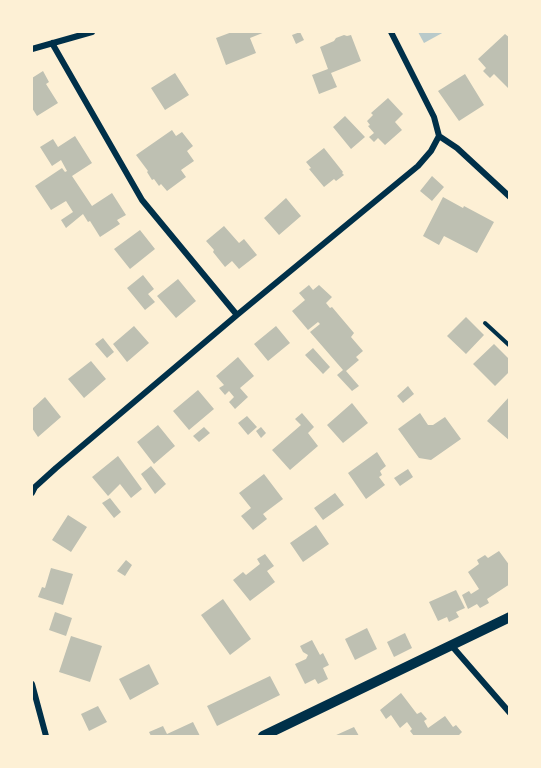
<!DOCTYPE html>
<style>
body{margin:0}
#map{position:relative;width:541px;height:768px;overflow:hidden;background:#fdf0d5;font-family:"Roboto Condensed",sans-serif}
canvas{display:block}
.frame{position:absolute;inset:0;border:33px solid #fdf0d5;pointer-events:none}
</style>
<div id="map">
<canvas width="541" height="768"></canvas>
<div class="frame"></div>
</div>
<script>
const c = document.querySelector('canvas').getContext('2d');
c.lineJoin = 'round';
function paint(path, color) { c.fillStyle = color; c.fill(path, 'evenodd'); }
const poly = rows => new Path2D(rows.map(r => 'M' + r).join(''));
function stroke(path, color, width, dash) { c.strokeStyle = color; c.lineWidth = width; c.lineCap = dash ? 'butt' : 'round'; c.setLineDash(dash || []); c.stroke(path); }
paint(poly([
 [418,32,444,32,424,43]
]), '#b9caca');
paint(poly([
 [232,32,265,32,250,38,256,53,226,65,216,38],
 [300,32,304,40,296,44,292,35],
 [505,34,510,38,510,90,494,74,490,78,483,71,486,68,478,59],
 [344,35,347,36,351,35,361,61,331,73,337,87,319,94,312,75,328,69,320,47,334,41,336,38],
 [43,71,49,82,46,84,58,103,37,116,32,108,32,78],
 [175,73,189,95,165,110,151,88],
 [465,74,484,105,459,121,438,91],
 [388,98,403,114,395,122,402,130,385,145,378,138,374,142,369,137,374,133,368,126,370,125,367,121,373,115,371,113],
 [345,116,365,137,351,149,333,127],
 [172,130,176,136,182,132,193,146,187,151,194,161,181,170,186,177,167,191,161,184,159,186,154,179,152,180,147,172,148,171,136,155],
 [75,136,92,163,72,176,92,206,112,193,126,215,117,220,120,224,100,237,90,221,88,222,83,214,66,228,61,220,73,212,66,201,51,210,35,186,62,168,65,172,67,171,61,160,52,166,40,147,53,139,58,147],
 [324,148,343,172,342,173,344,175,336,181,334,179,324,187,309,169,311,168,306,162],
 [432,176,444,187,432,201,420,191],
 [443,197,463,208,464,206,494,222,477,253,444,236,439,245,423,236],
 [286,198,301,216,279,235,264,218],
 [224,226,239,243,244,239,257,255,239,269,232,261,225,267,213,252,214,250,206,241],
 [140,230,155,249,130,269,114,249],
 [143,275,154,289,148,294,155,302,145,310,127,288],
 [178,279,196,301,176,318,157,296],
 [309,285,313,290,319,285,332,297,326,303,330,308,332,307,354,333,351,337,363,351,356,357,359,360,346,371,359,386,352,391,337,375,343,370,310,332,320,324,318,322,308,330,292,311,305,300,299,293],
 [466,317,484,335,466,354,447,336],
 [134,326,149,343,127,362,113,344],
 [276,326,290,343,268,361,254,344],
 [103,338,114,352,107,358,95,344],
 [494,344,510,360,510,371,495,386,473,364],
 [313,348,330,367,323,374,305,355],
 [238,357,254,376,240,388,248,397,235,409,229,402,234,397,229,391,225,395,219,388,224,385,216,376],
 [91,361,106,379,84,398,68,379],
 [408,386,414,394,403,403,397,396],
 [198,390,214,409,189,430,173,411],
 [510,396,510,441,487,421],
 [45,397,61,417,38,437,32,428,32,409],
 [352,403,368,423,343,443,327,425],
 [302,413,314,427,308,433,318,446,290,470,272,450,301,425,295,419],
 [420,413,428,425,433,425,445,417,461,439,431,460,419,458,398,429],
 [247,416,257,427,248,435,238,423],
 [158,425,175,446,154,464,137,442],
 [204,427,210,433,199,442,193,436],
 [261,427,266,433,261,438,256,431],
 [377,452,386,466,380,471,382,475,379,477,385,485,366,499,348,473],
 [118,456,142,489,131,498,120,484,108,496,92,477],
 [151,466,166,484,155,494,141,474],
 [408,469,413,477,400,486,394,478],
 [264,474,283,499,263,514,267,519,253,530,241,516,251,508,239,493],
 [335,493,344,505,323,520,314,508],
 [110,498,121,512,114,518,102,503],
 [68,515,87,527,71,552,52,540],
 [316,525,329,544,303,562,290,543],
 [499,551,510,566,510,584,487,599,489,603,480,608,477,604,468,609,462,595,469,591,471,594,479,589,468,572,479,564,477,560,485,555,488,558],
 [265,554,274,566,267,571,275,582,250,601,233,580,243,572,246,575,260,564,257,559],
 [126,560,132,565,125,576,117,571],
 [51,568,73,574,63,605,38,597,42,587,45,588],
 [456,590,465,608,456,612,459,617,449,622,447,617,438,621,429,602],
 [223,599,251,639,230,655,201,615],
 [55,612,72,618,66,636,49,630],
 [367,628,377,649,355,660,345,639],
 [405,633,412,648,394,657,387,642],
 [71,636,102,646,90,682,59,672],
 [312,640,320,655,323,653,329,665,323,668,328,679,318,684,315,679,305,684,295,664,306,659,308,655,303,652,300,646],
 [149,664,159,684,130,700,119,679],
 [270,676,280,695,217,726,207,706],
 [401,693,417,714,421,712,427,719,424,721,428,728,445,716,453,727,456,725,462,732,459,735,460,736,414,736,410,731,412,729,407,722,400,728,391,715,386,719,380,710],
 [98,706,107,722,89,731,81,714],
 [193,722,200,736,151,736,149,732,163,726,167,734],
 [354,727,359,736,334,736]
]), '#bec0b2');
stroke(poly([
 [485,323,510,346]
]), '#003049', 4);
stroke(poly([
 [52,43,142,200,237,315],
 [32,49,92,32],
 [439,136,457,148,510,197],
 [32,493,35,487,56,468,237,315,418,166,431,151,439,136,434,117,391,32],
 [451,645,510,713],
 [32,684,46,736]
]), '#003049', 6);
stroke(poly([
 [263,736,510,617]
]), '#003049', 10);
</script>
